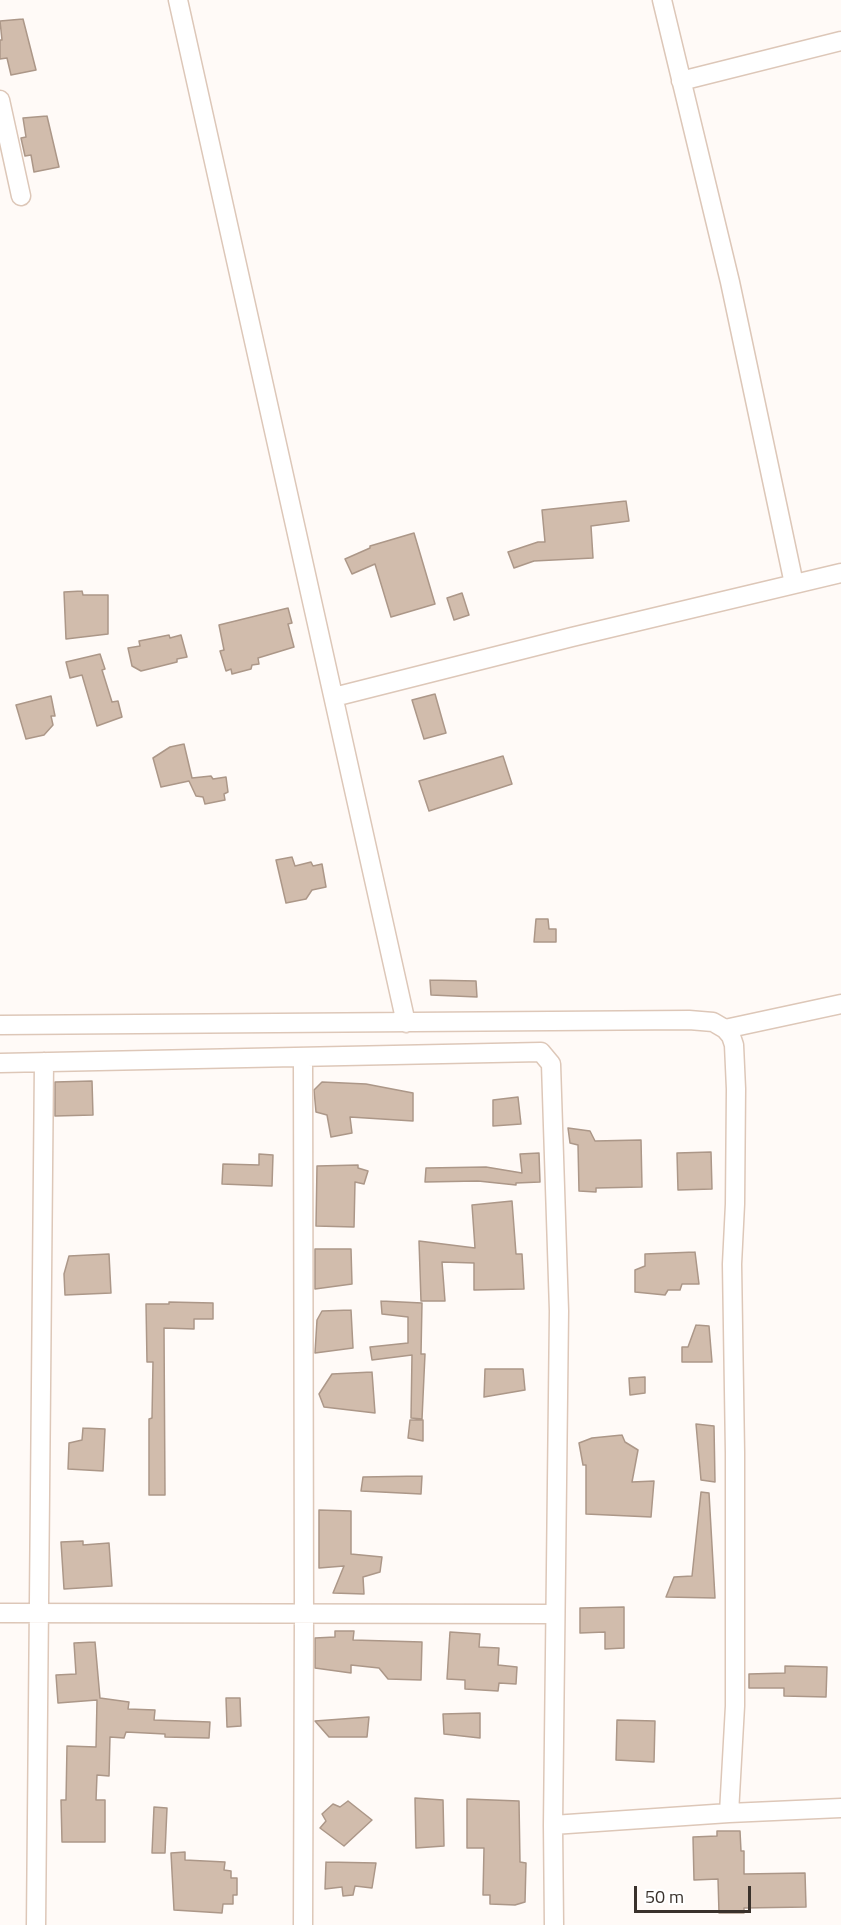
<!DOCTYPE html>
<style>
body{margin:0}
#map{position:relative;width:841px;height:1925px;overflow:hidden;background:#fffaf7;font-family:"Titillium Web",sans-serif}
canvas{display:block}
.scale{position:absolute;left:634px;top:1886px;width:117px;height:27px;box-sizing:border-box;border:3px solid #39312b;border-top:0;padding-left:8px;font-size:18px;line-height:21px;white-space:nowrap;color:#39312b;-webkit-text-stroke:4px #fff;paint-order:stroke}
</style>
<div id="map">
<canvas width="841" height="1925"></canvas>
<div class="scale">50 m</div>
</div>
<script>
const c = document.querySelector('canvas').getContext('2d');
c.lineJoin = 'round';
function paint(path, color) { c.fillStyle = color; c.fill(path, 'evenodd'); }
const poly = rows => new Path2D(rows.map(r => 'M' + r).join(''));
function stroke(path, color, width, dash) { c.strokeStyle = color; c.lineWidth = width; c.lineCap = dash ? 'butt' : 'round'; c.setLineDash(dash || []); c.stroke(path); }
const building = poly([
 [23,19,36,70,11,75,7,58,0,59,0,40,2,40,0,21,23,19],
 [47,116,59,167,34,172,31,155,25,156,21,138,26,137,23,118,47,116],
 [626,501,629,521,591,526,593,558,534,561,514,568,508,552,538,542,545,542,542,510,626,501],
 [414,533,435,604,391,617,375,564,352,574,345,559,370,548,370,546,414,533],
 [82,591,83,595,108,595,108,634,66,639,64,592,82,591],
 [462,593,469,615,454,620,447,598,462,593],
 [288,608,292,623,288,624,294,647,258,658,259,664,252,665,251,669,232,674,231,669,226,671,220,651,224,650,219,625,288,608],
 [169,635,170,638,181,635,187,657,177,659,177,662,141,671,132,666,128,648,140,646,139,641,169,635],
 [100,654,105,669,102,670,112,702,118,701,122,717,97,726,82,675,70,678,66,662,100,654],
 [435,694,446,733,424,739,412,700,435,694],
 [51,696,55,716,51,716,53,725,44,735,26,739,16,705,51,696],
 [184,744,192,778,211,776,213,779,226,777,228,792,224,794,225,800,205,804,203,797,196,796,189,781,161,787,153,758,170,747,184,744],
 [503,756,512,784,429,811,419,781,503,756],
 [292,857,295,866,311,862,313,866,322,864,326,887,312,890,306,899,286,903,276,860,292,857],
 [536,919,548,919,549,929,556,929,556,942,534,942,536,919],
 [430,980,476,981,477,997,431,995,430,980],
 [92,1081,93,1115,55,1116,55,1082,92,1081],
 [322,1082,366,1084,413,1093,413,1121,350,1117,352,1133,331,1137,327,1115,316,1112,314,1090,322,1082],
 [518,1097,521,1124,493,1126,493,1100,518,1097],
 [568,1128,590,1131,595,1141,641,1140,642,1187,596,1188,596,1192,579,1191,578,1145,570,1143,568,1128],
 [711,1152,712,1189,678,1190,677,1153,711,1152],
 [539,1153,540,1182,516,1183,516,1185,478,1181,425,1182,426,1168,486,1167,522,1173,520,1154,539,1153],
 [259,1154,273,1155,272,1186,222,1184,223,1164,259,1165,259,1154],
 [358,1165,358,1168,368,1171,364,1184,355,1182,354,1227,316,1226,317,1166,358,1165],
 [512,1201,516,1254,522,1254,524,1289,474,1290,474,1263,442,1262,445,1301,421,1301,419,1241,475,1248,472,1205,512,1201],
 [315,1249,351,1249,352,1284,315,1289,315,1249],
 [695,1252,699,1284,682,1284,680,1290,668,1290,665,1295,635,1292,635,1270,645,1266,645,1254,695,1252],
 [109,1254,111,1293,65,1295,64,1274,69,1256,109,1254],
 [381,1301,422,1303,421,1354,425,1354,422,1419,411,1418,412,1355,372,1360,370,1347,408,1343,408,1317,382,1314,381,1301],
 [169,1302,213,1303,213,1319,194,1319,194,1329,164,1328,165,1495,149,1495,149,1419,152,1418,153,1362,147,1362,146,1304,169,1304,169,1302],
 [351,1310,353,1348,315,1353,317,1320,322,1311,351,1310],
 [696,1325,709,1326,712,1362,682,1362,682,1347,688,1347,696,1325],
 [485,1369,523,1369,525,1390,484,1397,485,1369],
 [372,1372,375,1413,324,1407,319,1394,332,1374,372,1372],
 [645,1377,645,1393,630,1395,629,1378,645,1377],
 [410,1420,423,1420,423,1441,408,1438,410,1420],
 [696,1424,714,1426,715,1482,701,1480,696,1424],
 [83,1428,105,1429,103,1471,68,1469,69,1443,82,1440,83,1428],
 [622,1435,625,1442,638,1450,632,1482,654,1481,651,1517,586,1514,586,1465,583,1465,579,1443,592,1438,622,1435],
 [422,1476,421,1494,361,1491,363,1477,422,1476],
 [701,1492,709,1493,715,1598,666,1597,674,1577,692,1576,701,1492],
 [319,1510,351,1511,351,1554,382,1557,380,1572,363,1577,364,1594,333,1593,344,1566,319,1568,319,1510],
 [83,1541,83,1545,109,1543,112,1586,64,1589,61,1542,83,1541],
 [624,1607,624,1648,605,1649,605,1632,580,1633,580,1608,624,1607],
 [335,1631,354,1631,353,1640,422,1642,421,1680,388,1679,379,1668,351,1665,351,1673,315,1668,315,1638,335,1637,335,1631],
 [450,1632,480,1634,479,1647,499,1648,498,1665,517,1667,516,1684,499,1683,498,1691,465,1689,465,1680,447,1679,450,1632],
 [95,1642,100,1698,129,1702,128,1709,155,1710,154,1720,210,1722,209,1738,165,1737,165,1734,126,1732,124,1738,110,1737,109,1776,97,1775,96,1800,105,1800,105,1842,62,1842,61,1800,66,1800,67,1746,96,1747,97,1700,58,1703,56,1675,76,1674,74,1643,95,1642],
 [785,1666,827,1667,826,1697,784,1696,784,1688,749,1688,749,1674,785,1673,785,1666],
 [226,1698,240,1698,241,1726,227,1727,226,1698],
 [480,1713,480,1738,444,1734,443,1714,480,1713],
 [369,1717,367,1737,329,1737,315,1721,369,1717],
 [617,1720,655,1721,654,1762,616,1760,617,1720],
 [415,1798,443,1800,444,1846,416,1848,415,1798],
 [467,1799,519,1801,520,1862,526,1863,525,1902,515,1905,490,1904,490,1895,483,1895,484,1848,467,1848,467,1799],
 [348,1801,372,1820,344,1846,320,1828,326,1821,322,1814,333,1804,340,1807,348,1801],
 [154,1807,167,1808,165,1853,152,1853,154,1807],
 [717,1831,740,1831,741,1851,744,1851,744,1874,805,1873,806,1907,744,1908,744,1913,719,1913,718,1879,694,1880,693,1837,717,1836,717,1831],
 [185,1852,185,1860,225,1862,224,1870,231,1871,231,1878,237,1878,237,1895,233,1895,233,1904,223,1904,222,1913,174,1910,171,1853,185,1852],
 [326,1862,376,1863,372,1888,355,1886,353,1895,343,1896,342,1887,325,1889,326,1862]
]);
paint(building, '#d1bcac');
stroke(building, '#ac9788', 1.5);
const minor = poly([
 [178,0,406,1023],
 [662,0,730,282,794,584],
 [681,81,841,41],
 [0,100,21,196],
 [334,697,572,637,841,573],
 [0,1025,689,1020,713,1022,725,1029,731,1036,734,1045,736,1089,735,1204,732,1264,735,1453,735,1706,729,1813],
 [725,1029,841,1004],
 [0,1063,541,1052,551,1064,559,1311,553,1825,554,1925],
 [0,1613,555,1614],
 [553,1825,729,1813,841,1808],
 [36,1925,44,1062],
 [303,1925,304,1614,303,1057]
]);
stroke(minor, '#ddc7b8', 21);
stroke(minor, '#fff', 18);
</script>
